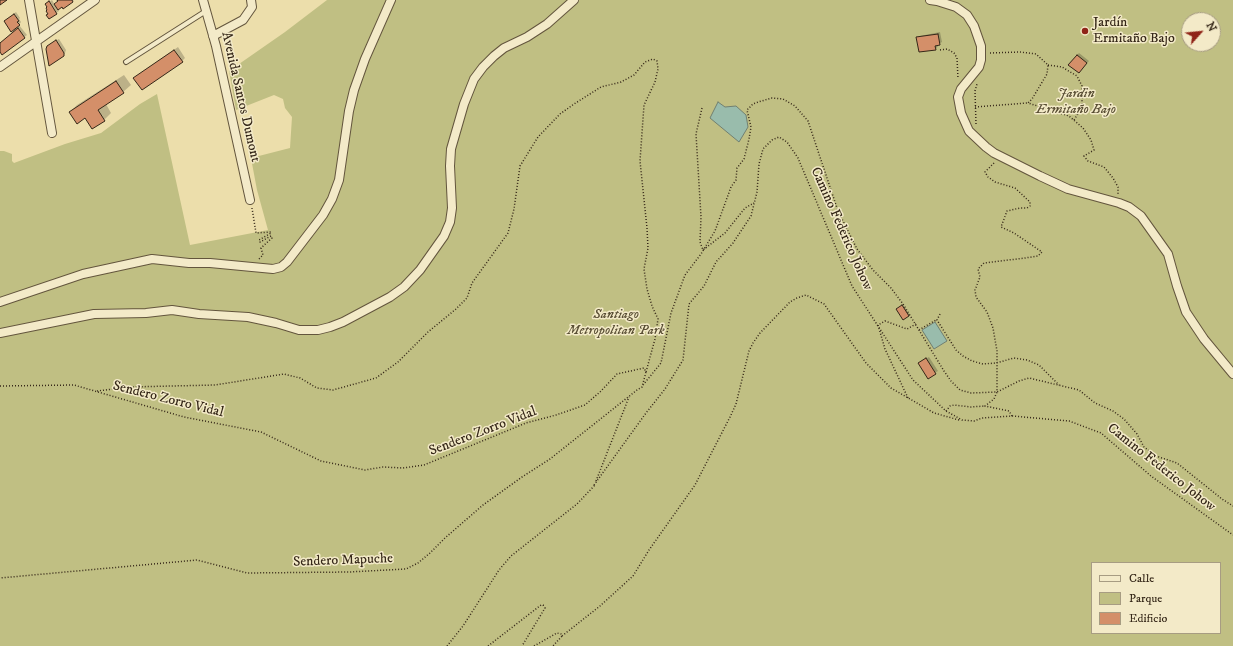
<!DOCTYPE html>
<meta charset="utf-8">
<style>
body{margin:0}
#map{position:relative;width:1233px;height:646px;overflow:hidden;background:#ecdeab;font-family:"IM FELL DW Pica",serif}
canvas{display:block}
.legend{position:absolute;left:1091px;top:562px;width:130px;height:72px;box-sizing:border-box;background:#f3eac8;border:1px solid #a79c82;margin:0;padding:5px 7px;list-style:none;font-size:12px;color:#352718}
.legend li{display:flex;align-items:center;gap:8px;height:20px}
.legend b{width:20px;border:1px solid #a79c82}
.north{position:absolute;left:1181px;top:12px;width:40px;height:40px;box-sizing:border-box;background:#f3eac8;border:1px solid #a79c82;border-radius:50%;rotate:63deg;font-size:11px;font-weight:700;line-height:16px;text-align:center;color:#352718}
.north::after{content:'';display:block;margin:auto;width:14px;height:18px;background:#8f2418;clip-path:polygon(50% 0,100% 100%,50% 72%,0 100%)}
</style>
<div id="map">
<canvas width="1233" height="646"></canvas>
<ul class="legend">
<li><b style="height:5px;background:#f3eac8"></b>Calle</li>
<li><b style="height:11px;background:#c0bf83"></b>Parque</li>
<li><b style="height:11px;background:#d48f69"></b>Edificio</li>
</ul>
<div class="north">N</div>
</div>
<script>
const c = document.querySelector('canvas').getContext('2d');
c.lineJoin = 'round';
function paint(path, color) { c.fillStyle = color; c.fill(path, 'evenodd'); }
const poly = rows => new Path2D(rows.map(r => 'M' + r).join(''));
function stroke(path, color, width, dash) { c.strokeStyle = color; c.lineWidth = width; c.lineCap = dash ? 'butt' : 'round'; c.setLineDash(dash || []); c.stroke(path); }
function write(font, color, halo, rows, align = 'center') {
  c.font = font + ' "IM FELL DW Pica",serif'; c.lineWidth = 3; c.setLineDash([]); c.textBaseline = 'middle'; c.strokeStyle = halo; c.fillStyle = color; for (const [text, x, y, turn = 0] of rows) {
    c.save(); c.translate(x, y); c.rotate((+turn || 0) * Math.PI / 180); c.textAlign = isNaN(turn) ? turn : align; if (halo) c.strokeText(text, 0, 0); c.fillText(text, 0, 0); c.restore();
  }
}
paint(poly([
 [327,0,1233,0,1233,646,0,646,0,151,4,151,12,154,12,161,14,163,65,144,101,133,140,104,157,94,190,245,268,230,257,190,251,158,290,148,292,117,285,108,283,99,274,95,236,110,229,71,285,32],
 [1189,20,1213,20,1213,44,1189,44],
 [1092,563,1220,563,1220,633,1092,633]
]), '#c0bf83');
const water = poly([
 [718,102,725,107,736,106,746,115,748,127,739,142,710,118,718,102],
 [935,322,947,341,934,349,922,330,935,322]
]);
paint(water, '#99bcac');
stroke(water, '#718071', 1);
paint(poly([
 [52,0,55,5,59,1,58,0,74,0,64,8,62,6,58,9,59,11,49,18,49,2],
 [16,12,20,18,19,19,21,22,19,25,27,35,2,54,0,51,0,43,10,36,9,35,13,32,5,21],
 [940,32,942,42,937,45,938,46,936,49,917,38,920,36],
 [59,39,66,50,65,53,63,56,50,44],
 [178,47,185,58,182,61,138,75],
 [1079,53,1089,61,1081,70,1077,55],
 [124,75,131,85,123,92,106,104,111,113,104,120,85,117,70,112,77,105],
 [903,305,910,315,904,319,897,309],
 [929,357,938,371,928,377,922,361]
]), '#0003');
const building = poly([
 [0,0,7,0,0,5,0,0],
 [57,0,72,0,73,2,63,9,62,7,58,10,54,4,58,1,57,0],
 [49,1,57,14,49,19,46,15,48,14,46,11,47,10,46,8,47,7,45,4,49,1],
 [14,14,19,21,17,22,20,25,11,32,4,21,14,14],
 [18,28,25,38,2,55,0,52,0,43,18,28],
 [938,34,940,45,935,46,936,50,919,52,916,37,938,34],
 [56,40,64,53,64,56,49,66,46,49,47,46,56,40],
 [174,50,183,62,142,90,133,78,174,50],
 [1077,55,1087,63,1079,73,1068,65,1077,55],
 [116,81,124,93,98,110,105,121,92,129,85,118,77,124,69,112,116,81],
 [902,305,909,316,903,320,896,309,902,305],
 [926,358,936,374,928,379,918,363,926,358]
]);
paint(building, '#d48f69');
stroke(building, '#352718', 1);
const lane = poly([
 [126,62,206,11]
]);
const street = poly([
 [29,0,52,133],
 [203,0,216,46,250,200],
 [930,0,937,1,956,7,967,15,974,26,981,46,981,60,979,67,961,89,958,97,961,113,969,131,986,147,994,153,1040,176,1068,189,1119,203,1129,207,1141,216,1168,254,1177,286,1186,312,1204,339,1233,374],
 [213,36,243,20,252,7,251,0],
 [0,67,95,0],
 [0,302,83,274,152,259,189,263,210,263,273,269,281,267,287,262,323,215,332,199,339,180,349,111,354,90,365,59,391,0],
 [0,333,94,314,146,313,172,310,199,314,248,317,276,323,299,330,318,330,330,327,343,322,390,297,404,287,420,270,444,236,450,222,452,208,450,166,451,149,464,104,474,79,483,67,494,56,504,48,527,37,547,24,574,0]
]);
stroke(lane, '#63553d', 6);
stroke(street, '#63553d', 10);
stroke(poly([
 [940,50,947,49,954,53,957,58,958,79],
 [990,53,1020,52,1036,54,1048,65,1047,74,1032,99,1028,103,1069,116,1083,128,1091,140,1094,150,1084,156,1088,161,1104,167,1113,178,1118,187,1118,195],
 [1048,65,1062,67,1077,76,1082,86,1082,107,1074,120],
 [975,107,1027,103],
 [702,108,696,134,701,217,700,242,703,250,725,233,745,208,754,203],
 [976,124,975,91,977,84],
 [994,163,985,172,988,177,995,182,1015,188,1030,202,1030,206,1027,208,1020,208,1007,211,1001,227,1014,233,1042,252,1038,256,1025,258,984,263,978,269,980,277,975,290,976,297,987,312,993,328,997,351,997,392,994,399,985,406,1009,411,1012,416],
 [252,208,256,233,271,232,271,233,259,240,260,242,271,236,272,238,261,248,263,255,259,259],
 [940,314,937,320,956,350,963,356,972,361,983,364,996,363,1014,358,1027,360,1039,365,1059,385],
 [919,330,936,320],
 [643,385,661,363,671,313,685,275,701,254,715,231,731,187,736,180,737,168,744,159,749,139,751,127,747,110,753,104,758,102,772,98,783,99,795,106,808,121,838,211,857,249,873,270,891,288,903,304,944,371,951,381,960,390,971,393,997,392,1019,381,1029,378,1079,390,1095,403,1113,411,1124,419,1137,434,1144,447,1156,456,1177,463,1222,499,1233,506],
 [0,386,74,385,184,417,261,432,321,461,365,470,383,467,403,468,424,465,526,423,556,415,585,405,601,391,617,374,644,368,646,372,642,387,637,390,550,459,522,477,483,505,445,538,430,553,418,563,406,569,349,572,247,573,197,560,0,578],
 [97,391,129,387,215,385,284,374,300,378,317,388,333,390,376,378,398,362,428,332,456,309,467,298,472,283,508,233,514,209,520,166,538,137,560,114,574,104,601,87,621,82,634,75,645,62,653,59,657,61,658,69,655,82,644,105,640,161,647,228,648,248,644,269,647,289,652,306,658,319,655,339,646,372],
 [908,398,885,349,878,325,885,321,907,329,916,324],
 [946,411,950,406,954,405,971,407,985,406],
 [596,481,629,397],
 [594,485,646,413,665,389,683,360,689,304,704,286,716,262,733,243,751,216,757,192,759,164,763,149,772,140,779,137,787,142,798,158,852,286,913,380,946,411,962,420,974,421,982,418,1012,416,1035,418,1069,421,1101,433,1151,476,1233,535],
 [562,636,600,606,633,576,649,550,695,485,730,417,736,404,749,351,753,343,760,333,790,302,797,298,806,295,824,304,866,363,891,388,934,413,959,420],
 [447,646,463,626,499,570,511,556,577,504,595,485],
 [488,646,541,605,543,605,545,608,522,646],
 [534,646,557,633,561,634,562,636,553,646]
]), '#352718', 1.5, [1, 2]);
stroke(lane, '#f3eac8', 4);
stroke(street, '#f3eac8', 8);
for (const [x, y, r, color] of [
 [1085,31,4,"#8f2418"]
]) { const dot = new Path2D(); dot.arc(x, y, r, 0, 2 * Math.PI); c.fillStyle = color; c.fill(dot); stroke(dot, '#f3eac8', 1.5); }
write('14px', '#352718', '#f3eac8', [
 ["Jardín",1093,23],
 ["Ermitaño Bajo",1093,39]
], 'left');
write('italic 14px', '#584d33', '#f3eac8', [
 ["Jardin",1076,94],
 ["Ermitaño Bajo",1076,110],
 ["Santiago",616,315],
 ["Metropolitan Park",616,331]
]);
write('14px', '#352718', '#f3eac8', [
 ["Avenida Santos Dumont",240,97,77],
 ["Camino Federico Johow",841,229,66],
 ["Sendero Zorro Vidal",168,400,14],
 ["Sendero Zorro Vidal",483,432,-21],
 ["Camino Federico Johow",1161,468,38],
 ["Sendero Mapuche",343,561,-2]
]);
</script>
